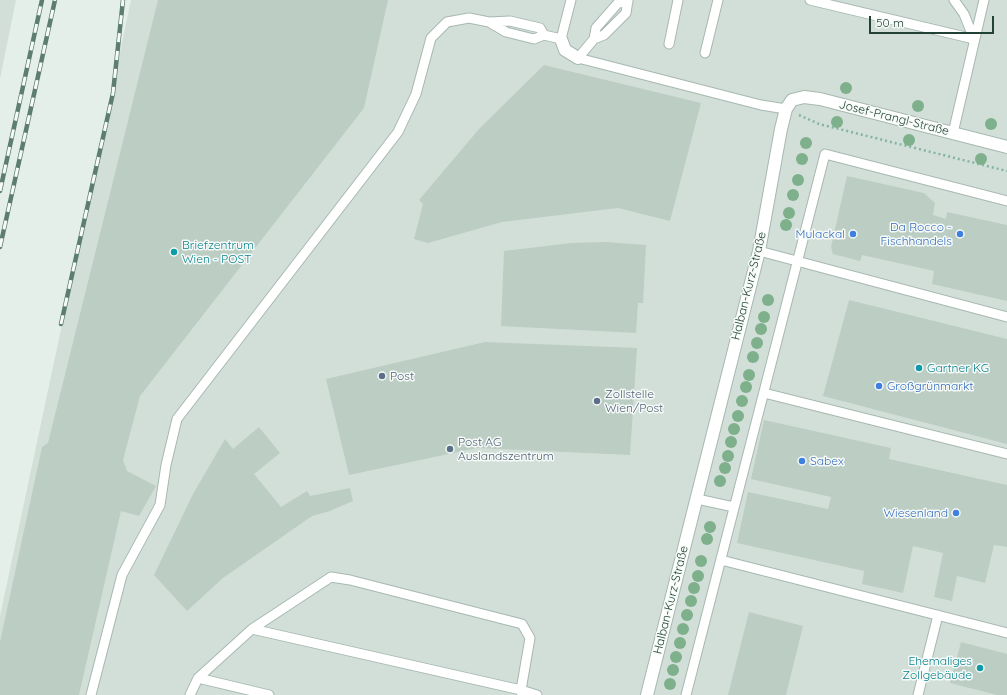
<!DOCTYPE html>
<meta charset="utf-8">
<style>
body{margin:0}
#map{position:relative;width:1007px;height:695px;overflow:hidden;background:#e5efe9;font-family:Quicksand,sans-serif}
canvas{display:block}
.scale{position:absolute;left:869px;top:16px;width:125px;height:18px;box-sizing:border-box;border:2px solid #224236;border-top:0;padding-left:5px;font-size:12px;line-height:14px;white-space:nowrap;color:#224236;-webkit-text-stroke:3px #f6fbf8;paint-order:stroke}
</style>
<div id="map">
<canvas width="1007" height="695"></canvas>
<div class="scale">50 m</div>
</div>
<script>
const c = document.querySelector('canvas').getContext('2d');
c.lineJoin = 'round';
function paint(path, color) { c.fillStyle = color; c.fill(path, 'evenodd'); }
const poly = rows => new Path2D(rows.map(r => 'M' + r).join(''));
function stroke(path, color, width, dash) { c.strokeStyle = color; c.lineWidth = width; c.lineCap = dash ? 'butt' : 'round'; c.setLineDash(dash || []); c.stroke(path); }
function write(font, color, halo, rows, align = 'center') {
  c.font = font + ' Quicksand,sans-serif'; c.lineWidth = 3; c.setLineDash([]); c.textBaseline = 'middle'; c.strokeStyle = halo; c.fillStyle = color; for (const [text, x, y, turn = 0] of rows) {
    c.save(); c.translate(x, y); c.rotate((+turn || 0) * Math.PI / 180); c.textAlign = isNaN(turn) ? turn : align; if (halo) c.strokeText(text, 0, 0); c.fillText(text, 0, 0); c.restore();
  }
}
paint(poly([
 [0,0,16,0,0,79],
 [131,0,1007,0,1007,695,0,695,0,616]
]), '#d2dfd8');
paint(poly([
 [158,0,388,0,364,108,140,396,123,460,127,471,156,486,139,516,121,511,79,695,0,695,0,642,42,447,48,443],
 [544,65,701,103,670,221,618,208,502,222,428,243,414,239,423,204,419,200,479,129],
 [847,176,924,193,935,203,933,215,946,219,947,212,1007,225,1007,301,932,284,934,271,862,255,860,261,833,254,831,247],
 [606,242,646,245,643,303,638,303,636,333,501,326,504,251,571,243],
 [849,300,1007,339,1007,444,823,396],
 [485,342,637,348,630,455,477,448,349,475,326,379],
 [764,420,891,448,889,459,1007,485,1007,547,994,545,985,583,957,576,952,601,934,597,943,553,913,546,903,593,862,584,864,571,737,543,748,492,828,509,831,497,751,479],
 [259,427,280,453,254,474,281,507,307,491,310,496,350,488,353,501,330,511,312,516,223,578,187,611,154,575,193,494,225,439,233,449],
 [749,612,803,626,786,695,728,695],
 [961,642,1007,654,1007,695,997,695,950,683]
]), '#bccdc4');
const service = poly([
 [628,0,626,13,604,35,594,39,578,58,761,105,786,109],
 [810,0,974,39,964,14,954,0],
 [489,22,506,32,534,39,544,35,561,39,571,0],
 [594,39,596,28,618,3,628,2],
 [669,44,678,0],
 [705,53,718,0],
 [953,133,984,0],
 [759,251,1007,317],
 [764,393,1007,454],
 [697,499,734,507],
 [721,560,1007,633],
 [252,629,198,678,269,695],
 [91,695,122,575,160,505,166,465,177,419,398,132,416,94,431,38,447,22,469,18,489,22,510,21,540,28,544,35],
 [190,695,198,678],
 [522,695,521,690,530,638,522,624,350,580,331,577,252,629,521,690,537,695],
 [686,695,825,154,1007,201],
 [918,695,938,615]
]);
const minor = poly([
 [561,39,565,50,578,58],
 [647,695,759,251,781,129,786,109,792,100,804,97,820,99,1007,147]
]);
stroke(service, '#a7b8b0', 11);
stroke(minor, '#a7b8b0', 14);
stroke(poly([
 [799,115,819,124,1007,171]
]), '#83b49f', 2.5, [2, 3]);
stroke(service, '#fff', 9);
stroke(minor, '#fff', 12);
const rail = poly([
 [0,191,42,0],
 [0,247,55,0],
 [61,324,113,93,123,0]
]);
stroke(rail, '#5d7d71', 4.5);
stroke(rail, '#f6fbf8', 3, [9]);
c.fillStyle = '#7eb08c';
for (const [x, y] of [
 [846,88],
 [918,106],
 [837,122],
 [991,124],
 [909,140],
 [806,143],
 [802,159],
 [981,159],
 [798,180],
 [793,195],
 [789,213],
 [786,225],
 [768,300],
 [764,317],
 [761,329],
 [757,343],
 [753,357],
 [749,375],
 [746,387],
 [742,401],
 [738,416],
 [734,429],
 [731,442],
 [728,456],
 [725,468],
 [720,481],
 [710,527],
 [707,539],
 [701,561],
 [698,576],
 [694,588],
 [691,601],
 [687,615],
 [683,629],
 [680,643],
 [676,657],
 [673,670],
 [670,684]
]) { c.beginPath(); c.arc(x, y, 6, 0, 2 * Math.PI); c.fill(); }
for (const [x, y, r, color] of [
 [853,234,4,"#3f7fe0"],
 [960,234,4,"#3f7fe0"],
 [174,252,4,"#0f9aa8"],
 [919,368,4,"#0f9aa8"],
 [382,376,4,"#5c6f8a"],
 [879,386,4,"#3f7fe0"],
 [597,401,4,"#5c6f8a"],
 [450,449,4,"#5c6f8a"],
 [802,461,4,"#3f7fe0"],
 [956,513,4,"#3f7fe0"],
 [980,668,4,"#0f9aa8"]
]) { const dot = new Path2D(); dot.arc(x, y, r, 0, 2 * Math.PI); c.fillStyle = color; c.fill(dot); stroke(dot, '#f6fbf8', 1.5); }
write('12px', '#224236', '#f6fbf8', [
 ["Josef-Prangl-Straße",894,118,14],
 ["Halban-Kurz-Straße",749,286,-76],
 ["Halban-Kurz-Straße",671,600,-76]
]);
write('12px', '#366cbe', '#f6fbf8', [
 ["Da Rocco -",952,227],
 ["Fischhandels",952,241],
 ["Mulackal",845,234],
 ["Großgrünmarkt",887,386,"left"],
 ["Sabex",810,461,"left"],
 ["Wiesenland",948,513]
], 'right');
write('12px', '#0d838f', '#f6fbf8', [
 ["Briefzentrum",182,245],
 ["Wien - POST",182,259],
 ["Gartner KG",927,368],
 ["Ehemaliges",972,661,"right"],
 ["Zollgebäude",972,675,"right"]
], 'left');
write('12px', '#4e5e75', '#f6fbf8', [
 ["Post",390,376],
 ["Zollstelle",605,394],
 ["Wien/Post",605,408],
 ["Post AG",458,442],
 ["Auslandszentrum",458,456]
], 'left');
</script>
